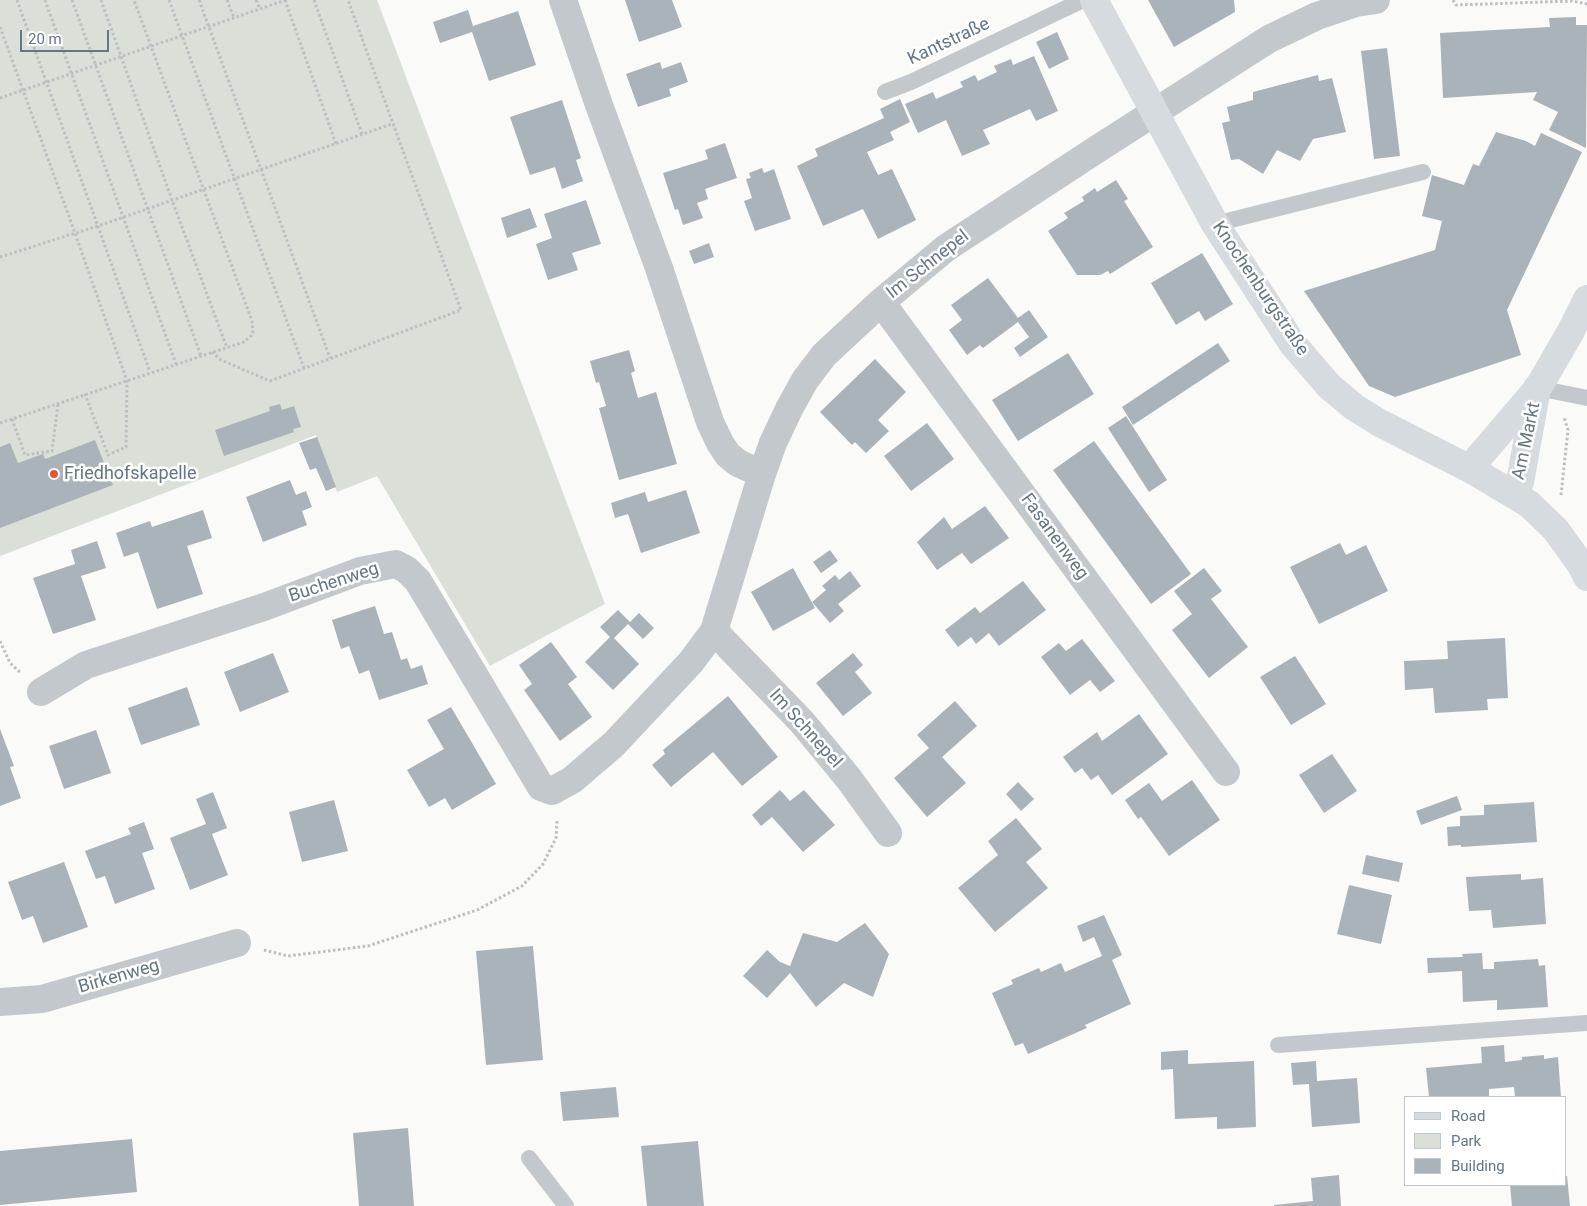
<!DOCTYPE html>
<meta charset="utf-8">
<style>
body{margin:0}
#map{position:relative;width:1587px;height:1206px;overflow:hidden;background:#fafaf8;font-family:Roboto,sans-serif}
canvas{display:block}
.legend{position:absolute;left:1404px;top:1096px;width:162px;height:90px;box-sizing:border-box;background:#fff;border:1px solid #c1c8cd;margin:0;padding:6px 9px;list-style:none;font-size:15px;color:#657683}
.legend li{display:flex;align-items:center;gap:10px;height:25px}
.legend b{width:25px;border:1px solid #c1c8cd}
.scale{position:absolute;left:20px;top:30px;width:89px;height:22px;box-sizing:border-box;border:2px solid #657683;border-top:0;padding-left:6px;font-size:15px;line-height:18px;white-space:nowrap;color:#657683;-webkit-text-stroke:4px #fff;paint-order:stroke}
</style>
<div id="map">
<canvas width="1587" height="1206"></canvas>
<ul class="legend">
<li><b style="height:6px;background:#d6dbdf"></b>Road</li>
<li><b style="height:14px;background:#dadfd7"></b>Park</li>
<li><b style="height:14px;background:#aab3b9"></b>Building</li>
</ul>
<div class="scale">20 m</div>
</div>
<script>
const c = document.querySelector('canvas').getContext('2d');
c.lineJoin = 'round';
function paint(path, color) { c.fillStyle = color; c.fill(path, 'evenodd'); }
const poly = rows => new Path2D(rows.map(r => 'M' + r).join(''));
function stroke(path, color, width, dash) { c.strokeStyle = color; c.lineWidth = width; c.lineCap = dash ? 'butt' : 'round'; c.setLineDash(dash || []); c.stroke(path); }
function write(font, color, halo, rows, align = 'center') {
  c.font = font + ' Roboto,sans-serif'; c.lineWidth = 5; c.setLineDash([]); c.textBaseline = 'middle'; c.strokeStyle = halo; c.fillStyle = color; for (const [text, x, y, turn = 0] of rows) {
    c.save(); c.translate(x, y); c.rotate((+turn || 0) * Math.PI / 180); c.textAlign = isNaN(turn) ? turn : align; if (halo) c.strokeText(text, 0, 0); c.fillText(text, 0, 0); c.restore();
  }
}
paint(poly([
 [0,0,377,0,605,604,490,666,377,476,337,492,316,435,0,556]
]), '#dadfd7');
paint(poly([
 [625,0,672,0,682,27,639,42],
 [1148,0,1234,0,1235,12,1174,47],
 [468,10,473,26,518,11,536,65,489,81,472,32,440,43,433,22],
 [1576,17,1576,25,1587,25,1586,148,1549,130,1558,112,1533,100,1537,92,1443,98,1440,33,1550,27,1549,18],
 [1057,32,1069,59,1049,69,1036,42],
 [1387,48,1400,156,1374,159,1361,51],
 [1034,56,1058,111,1036,121,1030,109,983,130,990,144,962,156,946,120,918,133,905,104,933,92,936,99,963,87,960,82,975,75,978,81,997,72,994,66,1011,59,1013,65],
 [660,62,662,69,681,62,688,82,669,89,671,96,638,107,626,74],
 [1318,75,1319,81,1332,78,1346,132,1313,139,1300,161,1277,150,1263,174,1239,159,1231,160,1222,123,1230,121,1227,107,1253,100,1253,92],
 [900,99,910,122,890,132,894,140,867,152,878,175,892,169,916,220,878,239,863,209,823,226,797,166,818,156,815,149,884,118,880,109],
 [562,100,581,158,576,160,583,181,562,189,555,167,530,175,510,117],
 [1496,132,1526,141,1535,146,1541,133,1582,152,1507,310,1521,355,1395,397,1369,386,1304,291,1435,250,1442,221,1422,216,1432,175,1464,185,1473,164,1479,166],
 [725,143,737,178,705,189,708,199,697,203,703,218,683,225,678,209,675,210,663,173,708,159,705,150],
 [762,168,764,173,774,169,791,219,755,231,744,201,752,198,746,179,751,178,749,173],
 [1116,180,1128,199,1124,201,1153,247,1110,274,1108,271,1100,275,1077,275,1048,231,1068,218,1064,213,1084,201,1082,197,1095,188,1097,192],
 [586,200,601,244,572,253,578,270,548,280,536,244,552,238,544,214],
 [530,208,537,227,507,238,501,218],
 [709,243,714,257,694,264,689,251],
 [1202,253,1233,304,1205,321,1199,311,1176,325,1151,283],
 [988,278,1018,318,1029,310,1048,337,1020,357,1014,348,1029,337,1018,322,983,348,980,345,967,355,949,330,962,320,951,305],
 [1218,343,1230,361,1133,425,1122,407],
 [629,350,635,371,631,373,638,398,656,392,677,464,619,480,599,408,606,406,599,382,596,383,590,361],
 [1068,353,1094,394,1018,441,992,400],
 [875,359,906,392,878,420,889,431,866,453,855,442,852,445,820,412],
 [280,404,282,410,294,406,301,427,293,429,294,432,224,456,215,430,270,411,269,407],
 [1126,416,1167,480,1149,492,1108,428],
 [927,423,954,459,911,491,884,456],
 [317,437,336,487,326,491,316,468,310,470,299,443],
 [95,440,113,485,0,528,0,447,10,443,18,463,43,454,45,459],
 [1094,441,1191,574,1151,604,1053,470],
 [290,480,296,495,306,491,312,507,302,511,307,525,263,542,246,497],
 [686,490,700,533,641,553,628,514,615,518,611,503,645,492,648,502],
 [985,506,1009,538,971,564,962,553,937,570,917,542,944,517,952,529],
 [203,510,212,538,187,546,203,594,157,609,138,552,124,557,116,533,150,521,152,527],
 [97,541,106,568,81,576,96,620,53,634,33,578,75,564,71,550],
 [1340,543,1346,555,1366,545,1388,591,1319,624,1290,567],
 [830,550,838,561,821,573,813,562],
 [793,568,815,608,773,631,751,592],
 [1204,568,1222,591,1211,599,1248,647,1209,678,1172,630,1192,614,1174,591],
 [850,571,861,586,838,604,844,611,830,623,812,602,826,590,822,586,835,575,839,580],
 [1023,581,1046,610,999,646,989,633,976,644,971,637,958,647,945,630,975,607,980,613],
 [375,606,384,634,392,632,401,660,407,658,411,669,422,665,428,684,379,700,369,670,359,674,349,646,341,649,332,620],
 [618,610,630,622,639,613,654,628,643,639,628,624,614,638,639,664,613,690,585,662,610,637,600,627],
 [1505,638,1508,698,1487,699,1488,710,1435,713,1433,688,1405,690,1404,661,1448,659,1447,641],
 [1082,639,1115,681,1100,692,1090,680,1070,695,1041,657,1059,643,1066,651],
 [551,642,577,677,568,684,592,717,560,741,524,690,532,684,519,665],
 [273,653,289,692,240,712,224,672],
 [853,653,863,665,855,672,872,693,843,716,816,683],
 [1295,656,1326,704,1291,725,1260,677],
 [187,687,200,725,141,745,128,708],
 [728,696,778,757,742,786,713,752,671,787,652,765,665,754,663,750],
 [955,701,977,726,942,757,966,783,927,817,894,778,929,748,917,735],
 [451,707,496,784,452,810,445,798,429,807,407,770,444,749,427,720],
 [1139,714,1168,754,1112,795,1098,775,1091,780,1082,768,1075,773,1063,757,1097,732,1102,741],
 [0,729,14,766,10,767,21,798,0,806],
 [96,730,111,773,64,789,49,746],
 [1332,754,1357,791,1324,813,1299,775],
 [1192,780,1220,820,1169,856,1141,817,1138,819,1125,800,1149,783,1162,801],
 [1018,782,1034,799,1021,811,1006,794],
 [780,790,790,801,804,790,835,825,803,852,772,817,761,826,752,815],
 [213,792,227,828,212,834,228,875,190,890,170,838,206,824,196,799],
 [1457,796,1462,810,1421,825,1416,811],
 [334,800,348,851,302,862,289,812],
 [1534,802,1537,842,1461,847,1461,845,1448,846,1447,827,1460,826,1460,816,1484,815,1484,805],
 [1016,818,1042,849,1026,862,1048,888,995,932,958,888,998,855,988,841],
 [144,822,154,849,142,853,155,889,115,904,105,876,96,879,85,851,131,834,128,828],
 [1366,855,1403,863,1399,882,1362,874],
 [64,862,88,927,43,943,33,916,22,920,8,882],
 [1521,874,1521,880,1543,878,1546,924,1493,928,1491,910,1469,911,1466,877],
 [1349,885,1392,895,1381,944,1337,934],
 [1104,915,1122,955,1112,960,1131,1004,1085,1025,1087,1028,1028,1054,1023,1043,1015,1046,992,993,1013,984,1011,980,1039,968,1041,972,1061,963,1065,972,1102,956,1094,937,1083,942,1077,926],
 [865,923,889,954,873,997,844,983,816,1007,790,973,767,998,743,976,767,950,780,962,790,966,803,933,837,942],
 [533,946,543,1060,486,1065,476,951],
 [1482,953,1483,969,1494,969,1494,962,1538,959,1539,966,1545,965,1548,1007,1497,1010,1497,1000,1463,1002,1462,971,1428,973,1427,958,1463,957,1462,954],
 [1504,1045,1505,1062,1522,1060,1522,1057,1544,1055,1544,1059,1558,1057,1561,1097,1515,1097,1514,1087,1489,1089,1489,1097,1429,1097,1426,1068,1482,1063,1481,1047],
 [1188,1050,1188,1064,1254,1061,1256,1127,1217,1129,1217,1117,1175,1119,1173,1069,1161,1070,1161,1052],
 [1316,1061,1317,1081,1357,1078,1360,1123,1312,1127,1309,1084,1293,1085,1291,1063],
 [616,1087,619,1117,563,1121,560,1092],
 [408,1128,414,1206,359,1206,353,1133],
 [132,1139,137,1192,0,1205,0,1151],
 [698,1141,704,1206,647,1206,641,1146],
 [1339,1175,1341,1206,1274,1206,1274,1205,1313,1201,1311,1178],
 [1566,1176,1567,1176,1570,1206,1512,1206,1510,1185,1566,1185]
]), '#aab3b9');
stroke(poly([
 [17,0,150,372],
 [45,0,176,364],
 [72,0,201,356],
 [101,0,172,200,227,348],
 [169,0,304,368],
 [199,0,330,358],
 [227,0,234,18],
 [256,0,260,9],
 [285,0,336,144],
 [314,0,362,134],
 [1453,0,1456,5,1572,1,1587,4],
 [0,27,75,233,127,381,126,447,108,455,85,394],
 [0,98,286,0],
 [0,257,98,226,392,124],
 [212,352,221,360,270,381,461,310,348,0],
 [12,419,25,455,52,451,58,404],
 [0,423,244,342,253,334,252,321,134,0],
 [1561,495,1568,430,1564,417],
 [0,641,10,663,21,673],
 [264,950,288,956,368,946,477,910,522,886,543,864,556,838,557,820]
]), '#bbbfc2', 3, [2.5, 2.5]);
stroke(poly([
 [885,92,911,82,1083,0],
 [1215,224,1423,172],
 [1538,388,1587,398],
 [1278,1045,1587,1023],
 [529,1158,566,1206]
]), '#c3c8cc', 16);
stroke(poly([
 [563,0,599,105,659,268,710,422,720,443,728,455,738,463,762,474],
 [881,302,1226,772],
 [714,631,802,722,849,779,888,833],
 [41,692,86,665,264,607,360,571,396,564,407,570,418,581,541,787,552,791,572,780,614,744,691,662,714,631,762,474,773,443,789,409,805,380,824,355,881,302,946,248,1102,146,1269,39,1317,16,1356,3,1376,0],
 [0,1002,42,999,237,943]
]), '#c3c8cc', 28);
stroke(poly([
 [1094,0,1215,224,1292,343,1329,386,1354,407,1378,422,1472,470,1529,504,1556,530,1581,565,1587,577],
 [1472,470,1479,457,1538,388,1571,331,1587,299],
 [1514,494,1520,482,1537,388]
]), '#d6dbdf', 28);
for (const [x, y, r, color] of [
 [54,474,5,"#e4572e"]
]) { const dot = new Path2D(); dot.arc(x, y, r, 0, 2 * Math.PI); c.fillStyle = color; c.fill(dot); stroke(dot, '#fff', 2); }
write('18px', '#657683', '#fff', [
 ["Kantstraße",949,42,-25],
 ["Im Schnepel",928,265,-38],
 ["Knochenburgstraße",1260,289,56],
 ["Am Markt",1527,441,-78],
 ["Fasanenweg",1054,537,54],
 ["Buchenweg",334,583,-18],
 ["Im Schnepel",805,729,48],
 ["Birkenweg",119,977,-16]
]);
write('18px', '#657683', '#fff', [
 ["Friedhofskapelle",64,474]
], 'left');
</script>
